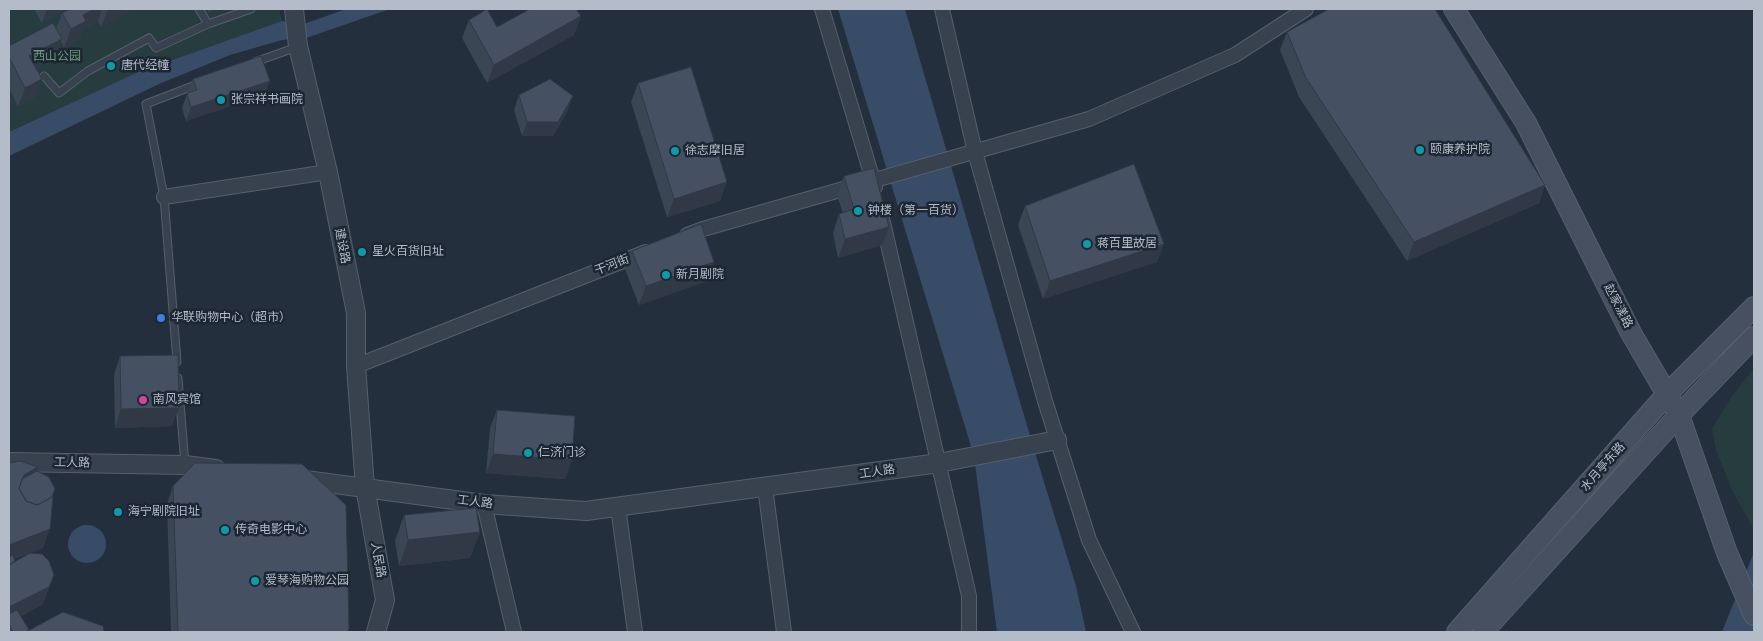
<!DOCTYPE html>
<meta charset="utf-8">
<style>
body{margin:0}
#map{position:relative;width:1763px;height:641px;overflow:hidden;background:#242f3e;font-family:"Open Sans",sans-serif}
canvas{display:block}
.frame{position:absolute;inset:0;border:10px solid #b4bcc9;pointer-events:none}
</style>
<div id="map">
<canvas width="1763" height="641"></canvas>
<div class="frame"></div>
</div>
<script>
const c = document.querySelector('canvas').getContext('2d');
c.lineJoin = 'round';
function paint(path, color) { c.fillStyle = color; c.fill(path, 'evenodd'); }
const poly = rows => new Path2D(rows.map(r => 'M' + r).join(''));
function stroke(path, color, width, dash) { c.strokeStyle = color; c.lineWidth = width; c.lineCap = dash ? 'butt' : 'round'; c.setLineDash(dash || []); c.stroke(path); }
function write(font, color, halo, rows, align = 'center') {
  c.font = font + ' "Open Sans","Noto Sans SC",sans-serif'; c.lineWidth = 5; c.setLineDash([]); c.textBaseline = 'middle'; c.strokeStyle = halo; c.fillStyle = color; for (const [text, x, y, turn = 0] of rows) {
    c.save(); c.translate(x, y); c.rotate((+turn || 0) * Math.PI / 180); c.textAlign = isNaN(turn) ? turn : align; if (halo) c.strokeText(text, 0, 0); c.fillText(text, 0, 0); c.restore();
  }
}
paint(poly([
 [9,9,279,9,282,21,136,73,9,132],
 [1754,368,1754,530,1732,490,1716,450,1712,429,1730,399]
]), '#263c3f');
paint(poly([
 [346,9,390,9,309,37,282,40,230,55,159,84,9,156,9,132,136,73,282,21,304,24],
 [838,9,905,9,1033,446,1076,586,1086,632,997,632,974,456],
 '68 544a19 19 0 1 1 38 0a19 19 0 1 1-38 0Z',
 [1754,552,1754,632,1722,632]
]), '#394c67');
const service = poly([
 [199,9,208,24],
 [255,62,297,47],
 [44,76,59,93,88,71,149,38,156,48,208,24,251,9],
 [177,362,164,197,146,104,198,84],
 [178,378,185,465]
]);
const minor = poly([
 [822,9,875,187],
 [942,9,975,152,1045,401,1089,540,1133,632],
 [164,197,328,172],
 [882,218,969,596,969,632],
 [687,235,703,229,1089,119,1235,55,1306,9],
 [356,366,646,252],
 [765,487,784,632],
 [484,504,514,632],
 [618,507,635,632]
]);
const tertiary = poly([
 [294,9,298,46,328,172,356,313,356,366,365,487,385,600,376,632],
 [9,462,185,465,216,469],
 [298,479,484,504,586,511,939,463,1057,440]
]);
const secondary = poly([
 [1454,9,1526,123,1631,333,1679,415,1727,553,1754,615],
 [1457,632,1667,394,1754,307],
 [1483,632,1679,415,1754,337]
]);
stroke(service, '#565f6c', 9);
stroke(minor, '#565f6c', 16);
stroke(tertiary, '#565f6c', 20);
stroke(secondary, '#565f6c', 22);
stroke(service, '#38414e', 7);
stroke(minor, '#38414e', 14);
stroke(tertiary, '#38414e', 18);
stroke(secondary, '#465061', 20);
paint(poly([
 [34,9,65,9,64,10,42,23],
 [70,9,134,9,101,27,98,21,83,30,79,39,64,48,61,42,55,58,36,68,35,98,18,106,9,88,9,46,56,29,62,13],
 [207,9,220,9,210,13],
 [581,16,574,35,487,83,462,38,469,20,497,27],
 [1287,32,1545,185,1539,203,1407,261,1299,97,1280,50],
 [193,79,270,81,264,95,186,121,182,108],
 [638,83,720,201,667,217,631,102],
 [519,95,568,110,553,136,522,136,514,110],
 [844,176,882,245,838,258,833,233,839,214,843,213,837,195],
 [1025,206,1157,262,1043,299,1018,225],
 [632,251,707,281,639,305,625,269],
 [120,356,172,426,115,428,114,375],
 [497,410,572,460,565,479,486,473,490,428],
 [9,463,38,467,37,471,53,497,43,548,14,559,15,561,47,594,42,605,21,616,29,630,104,632,9,632],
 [173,486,348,632,171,632,167,504],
 [404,515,480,532,470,558,399,566,395,541]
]), '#3b4654');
paint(poly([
 [47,9,65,9,64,10,42,23],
 [94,9,102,9,98,21,83,30,79,39,64,48,71,29,83,15],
 [108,9,134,9,101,27],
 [211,9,220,9,210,13],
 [581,16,574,35,487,83,494,65],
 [62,39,55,58,23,75,29,56],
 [42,79,35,98,18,106,25,88],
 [270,81,264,95,186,121,191,107],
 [573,96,568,110,553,136,522,136,527,122],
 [727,182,720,201,667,217,674,199],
 [1545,185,1539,203,1407,261,1414,242],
 [889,227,882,245,838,258,845,239],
 [1164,244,1157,262,1043,299,1050,281],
 [714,262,707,281,639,305,646,286],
 [179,408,172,426,115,428,121,409],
 [493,454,572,460,565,479,486,473],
 [38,467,31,486,17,493,24,475],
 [50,529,43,548,9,561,9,545],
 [480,532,470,558,399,566,408,540],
 [54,575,47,594,42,605,9,622,9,607]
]), '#303945');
const building = poly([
 [70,9,94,9,83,15,86,21,71,29,62,13,70,9],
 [487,9,497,27,530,9,576,9,581,16,494,65,469,20,487,9],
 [1329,9,1435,9,1545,185,1414,242,1306,78,1287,32,1329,9],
 [53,23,62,39,29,56,42,79,25,88,9,57,9,46,53,23],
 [261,56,270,81,191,107,187,93,197,90,193,79,261,56],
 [691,67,727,182,674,199,638,83,691,67],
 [550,79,573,96,558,122,527,122,519,95,550,79],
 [1134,164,1164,244,1050,281,1025,206,1134,164],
 [874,168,889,227,845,239,839,214,854,209,844,176,874,168],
 [701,224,714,262,646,286,632,251,701,224],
 [178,355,179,408,121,409,120,356,178,355],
 [497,410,575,416,572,460,493,454,497,410],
 [20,461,38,467,24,475,19,488,26,501,37,505,53,497,50,529,9,545,9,463,20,461],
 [195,463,302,464,346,505,349,628,348,632,178,632,173,486,195,463],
 [37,471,49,477,55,489,52,497,37,505,26,501,19,488,22,479,37,471],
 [476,508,480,532,408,540,404,515,476,508],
 [30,553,42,554,49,561,54,575,49,587,9,607,9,565,30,553],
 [13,555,15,561,9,565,9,557,13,555],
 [17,610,29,630,26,632,13,632,9,624,9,614,17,610],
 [63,612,103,626,104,632,26,632,63,612]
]);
paint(building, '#455162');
stroke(building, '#303945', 1);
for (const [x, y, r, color] of [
 [111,66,5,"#0f9aa8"],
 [221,100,5,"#0f9aa8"],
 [1420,150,5,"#0f9aa8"],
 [675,151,5,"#0f9aa8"],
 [858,211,5,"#0f9aa8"],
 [1087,244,5,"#0f9aa8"],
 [362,252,5,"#0f9aa8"],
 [666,275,5,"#0f9aa8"],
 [161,318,5,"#3f7fe0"],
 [143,400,5,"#d1479c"],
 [528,453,5,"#0f9aa8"],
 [118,512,5,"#0f9aa8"],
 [225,530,5,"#0f9aa8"],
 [255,581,5,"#0f9aa8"]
]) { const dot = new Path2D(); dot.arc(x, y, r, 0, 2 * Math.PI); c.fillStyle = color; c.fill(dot); stroke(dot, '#1d2633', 2); }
write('12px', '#6b9a76', '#1d2633', [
 ["西山公园",57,57]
]);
write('12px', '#b4bcc9', '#1d2633', [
 ["唐代经幢",121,66],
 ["张宗祥书画院",231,100],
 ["颐康养护院",1430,150],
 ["徐志摩旧居",685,151],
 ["钟楼（第一百货）",868,211],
 ["蒋百里故居",1097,244],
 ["星火百货旧址",372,252],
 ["新月剧院",676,275],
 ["华联购物中心（超市）",171,318],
 ["南风宾馆",153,400],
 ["仁济门诊",538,453],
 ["海宁剧院旧址",128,512],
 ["传奇电影中心",235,530],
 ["爱琴海购物公园",265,581]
], 'left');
write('12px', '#b4bcc9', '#1d2633', [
 ["建设路",342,246,79],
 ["干河街",612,265,-21],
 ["赵家漾路",1618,306,63],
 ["工人路",72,463,1],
 ["水月亭东路",1603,467,-49],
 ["工人路",877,472,-8],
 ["工人路",475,502,7],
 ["人民路",378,560,80]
]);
</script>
